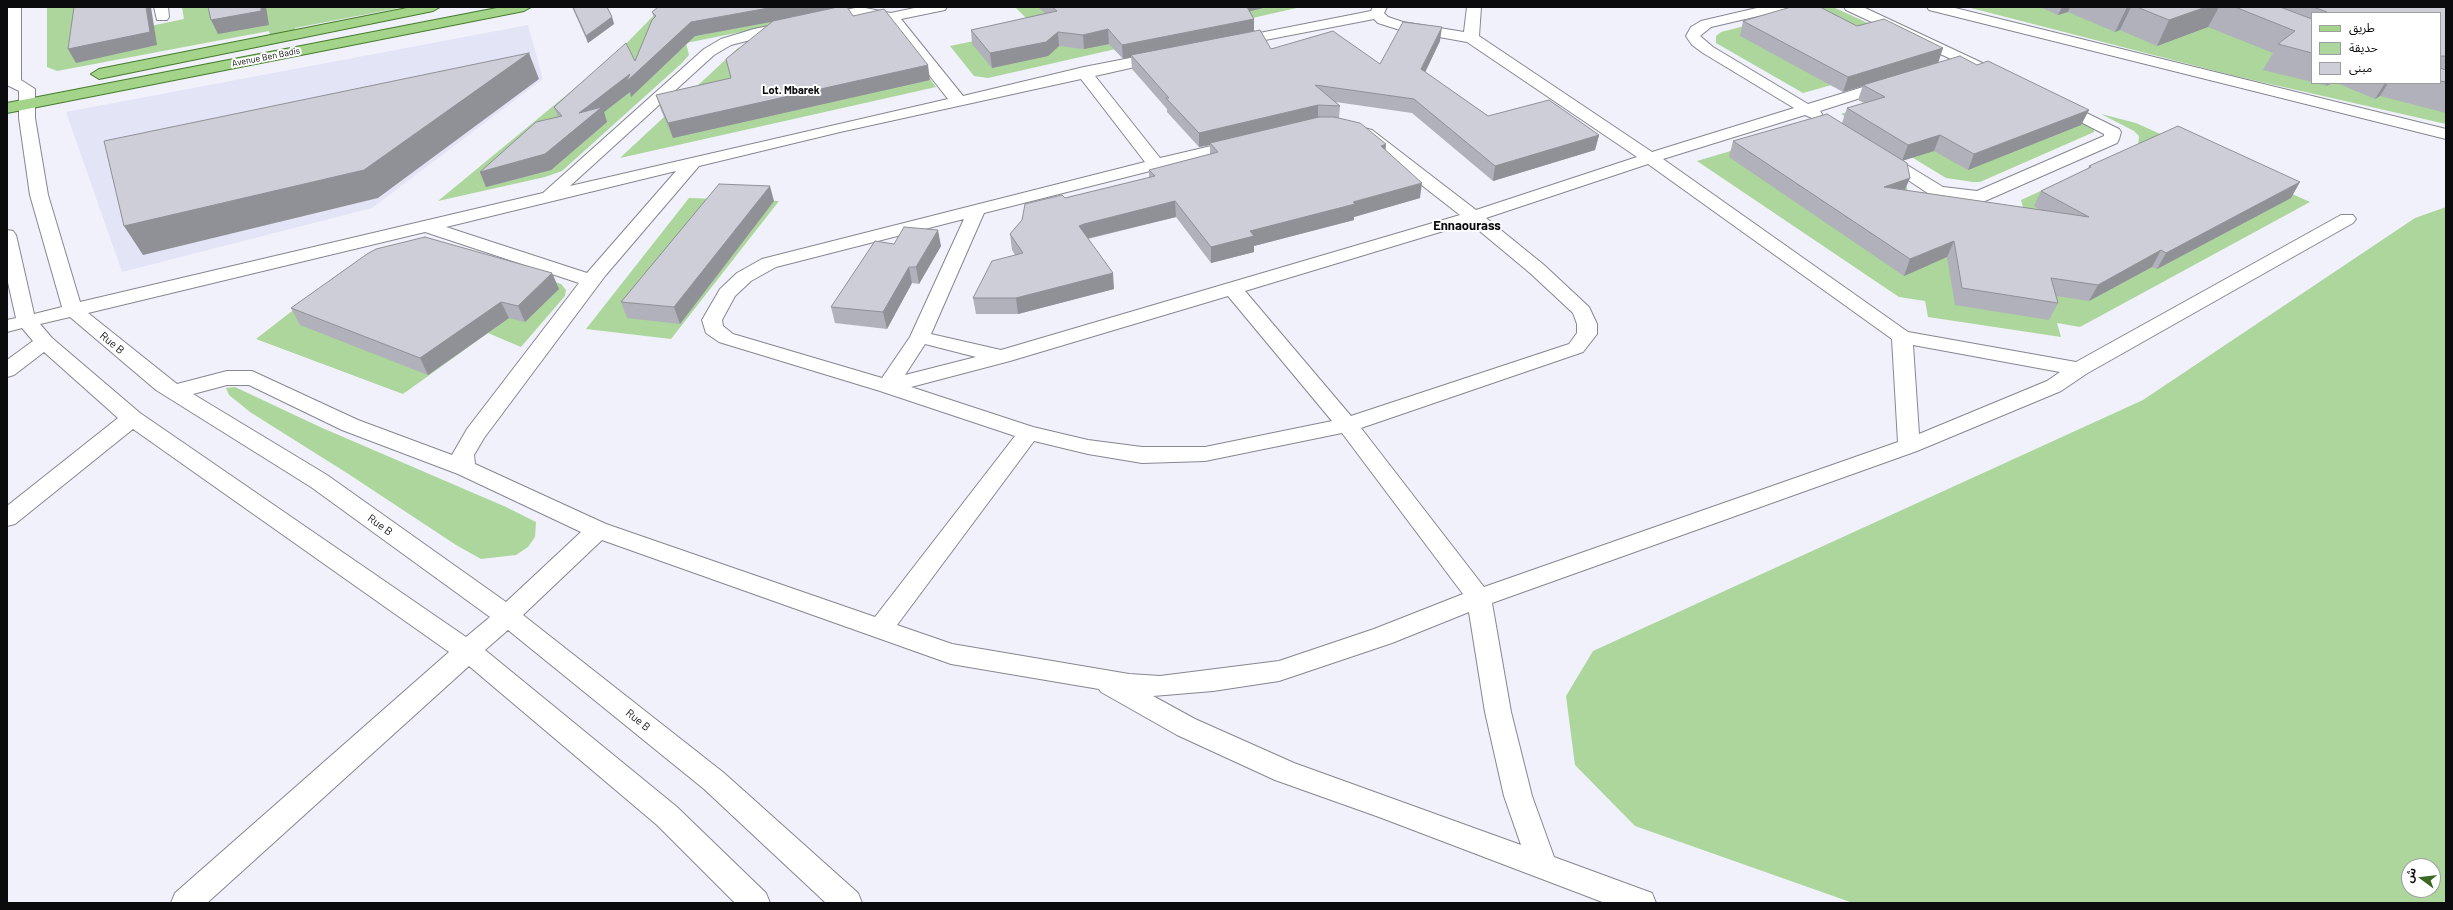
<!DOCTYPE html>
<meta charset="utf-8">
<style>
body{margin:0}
#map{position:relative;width:2453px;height:910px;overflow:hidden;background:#f0f1fb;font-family:Barlow,"Noto Sans Arabic",sans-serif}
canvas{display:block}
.frame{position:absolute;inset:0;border:8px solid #0b0b0e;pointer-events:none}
.legend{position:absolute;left:2311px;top:12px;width:130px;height:72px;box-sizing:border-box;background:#fff;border:1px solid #9d9d9f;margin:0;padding:5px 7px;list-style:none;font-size:12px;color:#0b0b0e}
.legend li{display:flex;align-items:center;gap:8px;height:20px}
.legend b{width:20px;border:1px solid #9d9d9f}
.north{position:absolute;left:2401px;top:858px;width:40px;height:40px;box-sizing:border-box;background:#fff;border:1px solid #9d9d9f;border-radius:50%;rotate:285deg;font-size:11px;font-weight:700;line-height:16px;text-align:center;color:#0b0b0e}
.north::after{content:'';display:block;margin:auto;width:14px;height:18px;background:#3c6826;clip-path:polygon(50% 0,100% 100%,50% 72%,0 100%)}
</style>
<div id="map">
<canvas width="2453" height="910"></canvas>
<div class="frame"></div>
<ul class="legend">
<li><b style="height:5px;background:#a3d489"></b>طريق</li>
<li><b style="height:11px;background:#acd69b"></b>حديقة</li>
<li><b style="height:11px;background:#cdced8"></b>مبنى</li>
</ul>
<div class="north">ش</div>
</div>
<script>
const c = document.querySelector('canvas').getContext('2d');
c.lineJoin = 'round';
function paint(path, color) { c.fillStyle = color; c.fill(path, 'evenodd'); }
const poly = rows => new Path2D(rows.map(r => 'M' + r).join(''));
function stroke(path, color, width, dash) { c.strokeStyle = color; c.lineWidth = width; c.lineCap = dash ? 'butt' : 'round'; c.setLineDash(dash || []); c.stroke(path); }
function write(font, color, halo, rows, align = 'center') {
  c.font = font + ' Barlow,sans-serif'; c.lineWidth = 4; c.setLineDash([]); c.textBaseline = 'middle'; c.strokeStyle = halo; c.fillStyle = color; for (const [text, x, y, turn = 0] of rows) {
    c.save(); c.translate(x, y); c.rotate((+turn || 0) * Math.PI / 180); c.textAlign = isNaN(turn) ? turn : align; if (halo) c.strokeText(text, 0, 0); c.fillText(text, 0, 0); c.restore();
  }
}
paint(poly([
 [528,25,543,79,372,208,122,272,66,112]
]), '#e3e4f5');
paint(poly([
 [47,7,139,7,141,28,184,19,182,7,404,7,295,28,296,34,271,39,269,31,57,71,47,67],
 [662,7,840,7,845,11,686,43,689,55,682,63,562,171,545,177,438,201,615,55],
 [1015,7,1301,7,988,78,974,76,950,46,1036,28],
 [1820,7,1835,8,1938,55,1803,93,1716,43,1716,36,1721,32],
 [1967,7,2204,7,2312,50,2312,83,2393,83,2446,105,2446,124,2235,76],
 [885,19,936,87,620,158,738,48],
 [1973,72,2094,128,2094,132,1980,182,1973,182,1946,178,1841,114],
 [2101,114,2136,123,2310,202,2080,327,2057,323,2061,337,1928,317,1925,301,1899,297,1697,161,1814,126,1906,181,1910,206,2027,222,2021,200,2138,146,2139,136,2134,131],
 [689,198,779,201,671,339,586,329],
 [2446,207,2446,903,1853,903,1635,826,1575,765,1566,696,1593,651,2143,400,2415,218],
 [2409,866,2433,866,2433,890,2409,890],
 [431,244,561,284,566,290,565,296,521,347,488,333,403,394,256,339,350,266],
 [235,387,320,427,506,507,536,522,535,537,528,547,516,555,481,559,456,545,350,475,250,412,229,395,226,388]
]), '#acd69b');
const minor = poly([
 [7,7,21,7,21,80,35,89,35,118,48,195,80,302,543,193,704,49,721,39,754,29,788,22,795,26,793,29,731,45,714,55,570,186,948,99,886,20,862,15,822,23,815,19,817,16,860,7,891,13,919,7,947,7,945,10,901,19,963,96,1084,67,1161,52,1166,54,1169,57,1166,60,1095,76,1160,158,1318,121,1333,120,1372,130,1476,210,1637,157,1467,42,1400,30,1378,23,1374,19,1234,46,1227,42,1234,38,1371,11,1373,7,1387,7,1384,13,1388,17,1403,22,1464,32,1467,7,1481,7,1479,36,1652,152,1794,108,1703,53,1692,45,1686,36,1691,27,1701,21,1761,7,1786,7,1784,10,1711,27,1700,36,1713,47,1808,104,1889,79,1897,84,1895,87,1820,111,1822,114,1820,117,1814,119,1805,115,1663,159,1908,332,2076,362,2341,215,2353,215,2356,219,2353,223,2086,374,2061,391,1917,451,1492,603,1511,712,1532,796,1554,857,1652,893,1656,903,1605,903,1379,817,1275,780,1177,735,1101,692,1099,689,951,664,602,540,523,615,724,773,858,893,862,903,826,903,704,789,508,630,485,650,677,807,766,893,770,903,735,903,657,825,469,666,207,903,171,903,175,893,449,652,133,429,15,524,7,526,7,506,118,418,44,352,14,375,7,377,7,360,33,341,22,328,7,332,7,320,16,318,7,278,7,230,13,231,16,235,34,314,62,307,30,195,19,118,19,91,7,85,7,7],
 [1081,79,1145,162,762,259,737,273,720,289,702,320,706,333,719,342,880,391,1015,436,875,617,606,524,475,464,474,455,484,438,605,276,699,166,840,132,1081,79],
 [1333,130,1360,137,1460,215,1001,350,931,334,984,213,1158,169,1318,131,1333,130],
 [1648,164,1892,339,1898,442,1484,587,1361,428,1583,352,1597,334,1597,324,1589,307,1544,265,1486,218,1648,164],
 [676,171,587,273,446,227,676,171],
 [964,219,910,337,882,378,733,334,723,326,722,320,735,296,751,281,776,267,964,219],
 [1470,223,1530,273,1573,313,1577,324,1577,333,1569,344,1351,416,1245,291,1470,223],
 [425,232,579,283,467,429,452,455,358,420,252,371,227,371,177,384,88,313,425,232],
 [1228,296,1332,421,1205,447,1142,447,1088,440,1033,427,911,387,1010,361,1228,296],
 [70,317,156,390,311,487,490,617,466,637,140,413,52,338,40,324,70,317],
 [925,344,976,357,905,375,925,344],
 [1913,345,2060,372,2047,381,1919,434,1913,345],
 [227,385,249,385,342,430,458,474,581,532,506,602,327,475,193,394,227,385],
 [1342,433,1463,594,1374,629,1279,661,1160,676,1129,674,952,644,897,625,1034,441,1088,454,1142,463,1205,461,1342,433],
 [1469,612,1485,712,1504,796,1521,845,1294,763,1195,719,1153,696,1213,691,1279,681,1392,643,1469,612],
 [154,7,168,7,169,17,167,20,157,20,154,7],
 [1844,7,1863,7,1991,67,1994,70,1991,73,1981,73,1846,10,1844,7],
 [1927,7,1951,7,2446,129,2446,139,1929,10,1927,7],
 [2058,99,2119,129,2121,132,2119,139,2117,143,1985,201,1979,202,1932,196,1875,158,1877,154,1889,154,1943,187,1977,191,2104,136,2104,134,2052,107,2050,104,2052,101,2058,99]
]);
const major = poly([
 [412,7,440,7,433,11,99,79,91,74,99,69,412,7],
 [502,7,531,7,524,11,7,113,7,103,502,7]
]);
stroke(minor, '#868790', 2);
stroke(major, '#467b2b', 2);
paint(minor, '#fff');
paint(major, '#a3d489');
paint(poly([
 [572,7,607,7,612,17,614,24,588,43],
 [1038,7,1267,7,1250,11,1254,19,1254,31,1271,49,1380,64,1440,41,1425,72,1488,116,1599,135,1595,150,1493,181,1412,113,1336,102,1340,106,1339,118,1386,150,1420,198,1354,217,1354,220,1254,246,1254,252,1211,263,1176,217,1088,239,1114,289,1018,314,976,314,973,298,1015,255,1012,250,1010,234,1065,198,1149,178,1149,170,1210,154,1210,145,1199,147,1167,112,1167,109,1132,69,1131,57,1123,59,1109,44,1084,49,1059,46,1048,56,992,68,972,44,971,30,1046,14],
 [2040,7,2446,7,2446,113,2380,96,2375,99,2337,83,2440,83,2440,13,2312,13,2312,82,2263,70,2273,53,2208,27,2157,46,2120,30,2115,32,2068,12,2058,15],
 [652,12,853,16,930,80,673,138,661,110,656,95,731,78,770,22,695,36,631,97,630,92,604,112,607,122,551,170,486,187,480,172,558,117,554,107,635,61,654,18],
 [1743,21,1857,26,1943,48,1938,63,1843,92,1740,36],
 [2316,83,2332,83,2326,86],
 [1863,85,2089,110,2081,125,1968,170,1934,151,1903,160,1910,178,1905,190,2040,210,2034,206,2041,191,2088,169,2089,166,2291,198,2157,269,2152,267,2089,301,2056,296,2058,303,2049,320,1955,305,1947,257,1904,276,1729,157,1733,141,1842,123,1847,108,1864,103,1858,100],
 [774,201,680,324,627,318,621,302],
 [894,244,941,246,919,284,912,283,887,329,835,323,831,307],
 [552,273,559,289,525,322,509,318,428,375,300,325,291,308]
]), '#b0b1ba');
paint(poly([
 [146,7,151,7,157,45,76,63,68,49],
 [261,7,266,7,269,25,218,34,211,20],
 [774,7,841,7,841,9,695,36,631,97,630,92,604,112,607,122,551,170,486,187,480,172,579,113,691,22],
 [1243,7,1267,7,1243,13],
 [2062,7,2070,7,2068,12,2058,15],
 [2127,7,2131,7,2120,30,2115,32],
 [2206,7,2219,7,2208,27,2157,46,2169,20],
 [612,17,614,24,588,43,586,36],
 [1254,19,1254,33,1131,55,1131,57,1123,59,1122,45],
 [1442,27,1440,41,1420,83,1421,69],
 [1108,29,1109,44,1084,49,1083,35],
 [1058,32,1059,46,1048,56,992,68,990,53],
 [1943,48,1938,63,1843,92,1848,77],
 [529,53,539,79,378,198,143,255,124,226],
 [928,65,930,80,673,138,668,123],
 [2328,83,2332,83,2326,86],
 [2385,83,2388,83,2380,96,2375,99],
 [1318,105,1318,120,1210,143,1210,145,1199,147,1199,133],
 [2089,110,2081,125,1968,170,1974,154],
 [1599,135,1595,150,1493,181,1495,166],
 [1940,135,1934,151,1902,161,1908,145],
 [1386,144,1385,159,1381,146],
 [1910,178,1903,193,1884,187],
 [2300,182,2291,198,2157,269,2166,253],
 [1422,183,1420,198,1354,217,1354,220,1254,246,1254,252,1211,263,1211,247,1250,231,1353,202],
 [770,186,774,201,680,324,674,307],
 [1175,201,1176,217,1085,239,1079,226,1084,224],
 [938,230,941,246,919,284,916,267],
 [1954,241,1947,257,1904,276,1910,259],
 [2161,250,2152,267,2089,301,2098,285],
 [909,267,912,283,887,329,883,312],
 [552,273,559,289,525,322,518,306],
 [1113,273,1114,289,1018,314,1016,298],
 [501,302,509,318,428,375,420,358]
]), '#909097');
const building = poly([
 [74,7,146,7,150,32,68,49,74,7],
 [208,7,261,7,261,11,211,20,208,7],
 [573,7,607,7,612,17,586,36,573,7],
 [658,7,774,7,691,22,626,82,630,74,579,113,602,107,545,154,480,172,536,122,562,116,554,107,626,43,635,61,652,20,656,16,652,12,658,7],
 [838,7,847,7,853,16,884,9,928,65,668,123,656,95,731,78,726,59,773,21,838,7],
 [1052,7,1247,7,1254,19,1122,45,1108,29,1083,35,1058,32,1046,42,990,53,971,30,1057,11,1052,7],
 [1791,7,1820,7,1857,26,1884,19,1943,48,1848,77,1743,21,1791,7],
 [2137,7,2206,7,2169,20,2137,7],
 [2235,7,2280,7,2312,19,2312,53,2278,44,2295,31,2235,7],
 [2313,7,2446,7,2446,57,2444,56,2440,56,2440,13,2327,13,2327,12,2313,7],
 [1403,22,1442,27,1421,69,1488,116,1549,100,1599,135,1495,166,1414,99,1315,85,1340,106,1318,105,1199,133,1166,98,1169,98,1131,55,1260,30,1271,49,1333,31,1380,64,1403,22],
 [529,53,364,170,124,226,104,141,529,53],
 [1960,56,1977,65,1988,61,2089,110,1974,154,1940,135,1908,145,1847,108,1885,97,1863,85,1960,56],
 [2440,68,2446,70,2446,82,2440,81,2440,68],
 [1827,114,1907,163,1910,178,1884,187,2089,217,2041,191,2091,167,2089,166,2178,126,2300,182,2166,253,2161,250,2098,285,2051,278,2058,303,1962,288,1954,241,1910,259,1733,141,1827,114],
 [1319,117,1334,117,1360,123,1386,144,1381,146,1422,183,1353,202,1355,204,1250,231,1254,236,1211,247,1175,201,1084,224,1079,226,1113,273,1016,298,973,298,992,261,1023,253,1010,234,1022,220,1025,204,1062,195,1065,198,1155,176,1149,170,1218,152,1210,143,1319,117],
 [719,184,770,186,674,307,621,302,719,184],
 [904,227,938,230,916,267,909,267,883,312,831,307,875,241,894,244,904,227],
 [425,237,552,273,518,306,501,302,420,358,291,308,367,254,376,249,425,237]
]);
paint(building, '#cdced8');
stroke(building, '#909097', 1);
write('9px', '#0b0b0e', '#fff', [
 ["Avenue Ben Badis",266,57,-11]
]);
write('bold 11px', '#0b0b0e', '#fff', [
 ["Lot. Mbarek",791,90]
]);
write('11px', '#0b0b0e', '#fff', [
 ["Rue B",112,343,40],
 ["Rue B",380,525,36],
 ["Rue B",638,720,39]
]);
write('bold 13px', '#0b0b0e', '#fff', [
 ["Ennaourass",1467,226]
]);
</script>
